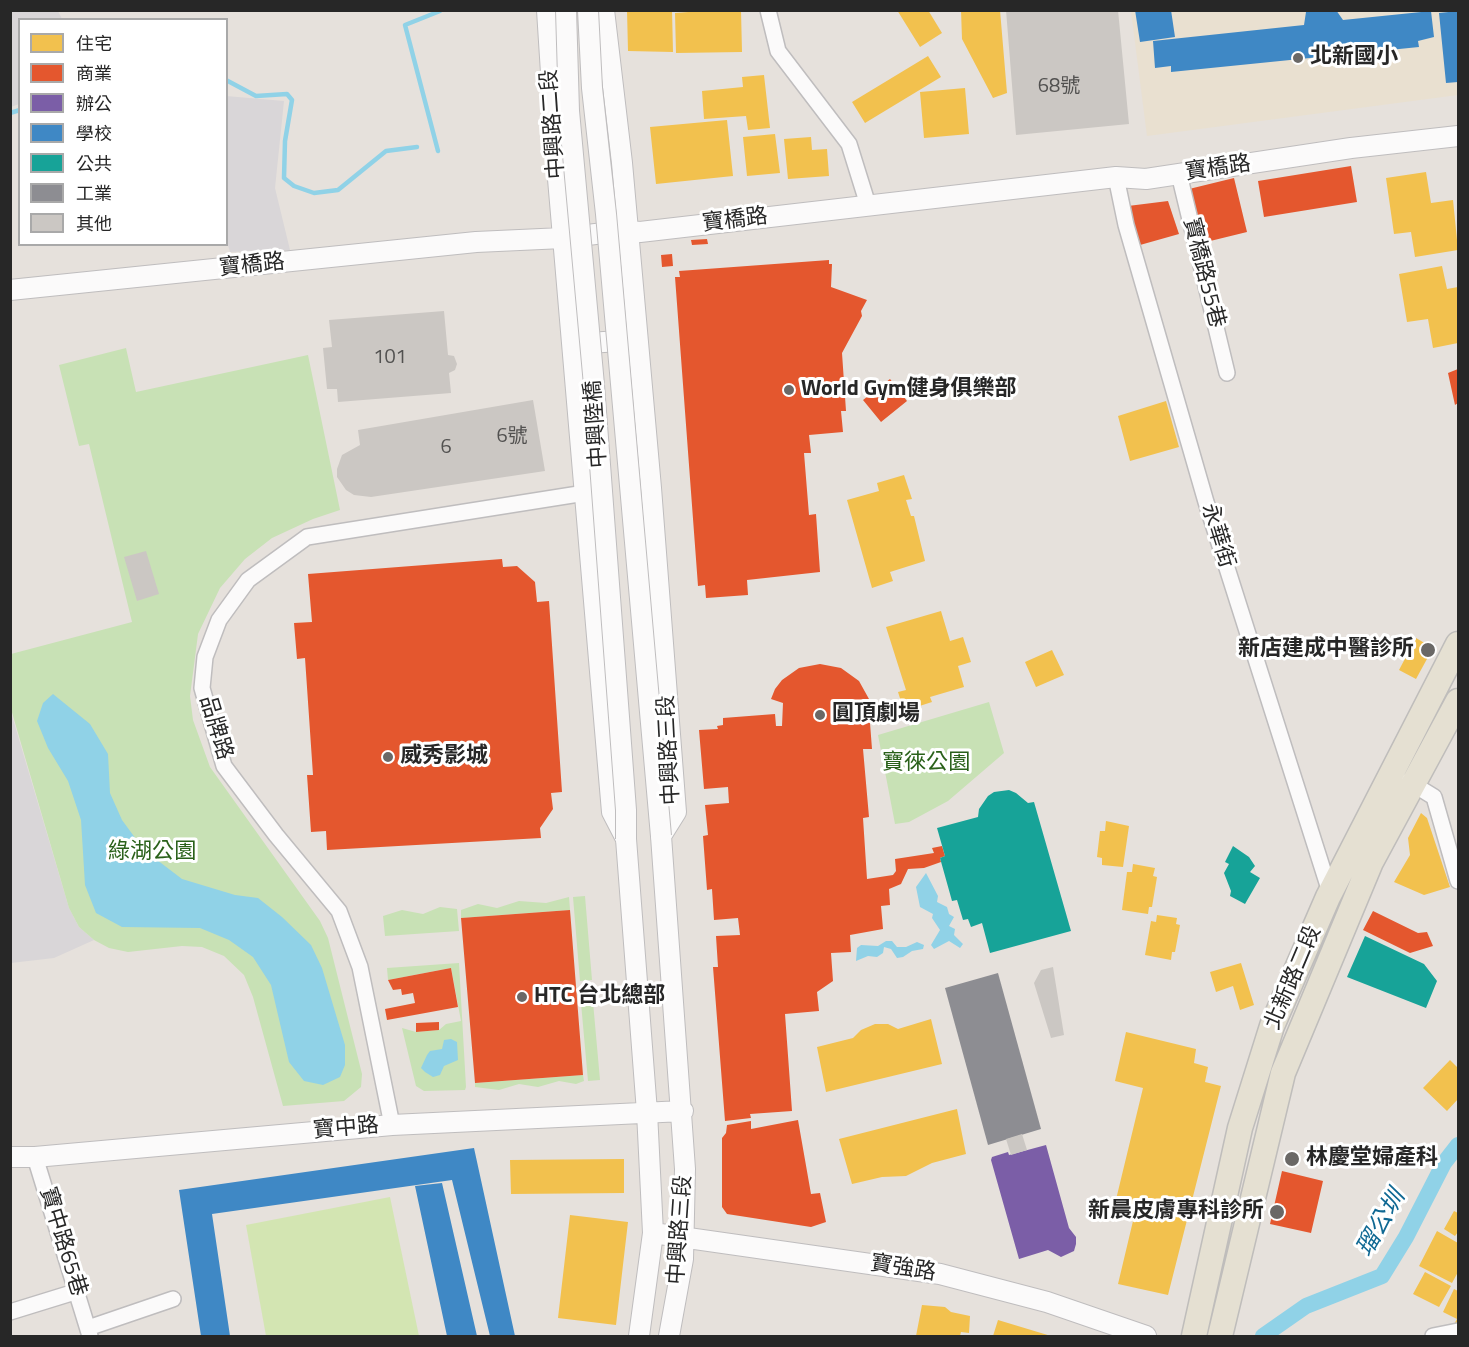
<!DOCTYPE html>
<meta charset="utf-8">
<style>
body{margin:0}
#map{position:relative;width:1469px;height:1347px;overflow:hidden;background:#e6e1dc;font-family:"Titillium Web","Noto Sans TC",sans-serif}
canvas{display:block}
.frame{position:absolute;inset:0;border:12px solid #272727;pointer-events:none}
.legend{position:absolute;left:18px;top:18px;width:210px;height:228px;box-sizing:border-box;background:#fff;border:2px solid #a9a9a9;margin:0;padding:8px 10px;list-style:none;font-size:18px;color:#272727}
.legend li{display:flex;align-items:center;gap:12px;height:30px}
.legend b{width:30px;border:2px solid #a9a9a9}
</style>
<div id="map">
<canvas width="1469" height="1347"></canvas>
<div class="frame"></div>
<ul class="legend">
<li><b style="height:16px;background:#f2c14e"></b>住宅</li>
<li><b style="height:16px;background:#e4572e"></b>商業</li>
<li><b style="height:16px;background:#7b5ea7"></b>辦公</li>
<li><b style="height:16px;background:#3f88c5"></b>學校</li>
<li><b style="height:16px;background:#17a398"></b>公共</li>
<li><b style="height:16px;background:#8d8d92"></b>工業</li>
<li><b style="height:16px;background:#cbc7c3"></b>其他</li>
</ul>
</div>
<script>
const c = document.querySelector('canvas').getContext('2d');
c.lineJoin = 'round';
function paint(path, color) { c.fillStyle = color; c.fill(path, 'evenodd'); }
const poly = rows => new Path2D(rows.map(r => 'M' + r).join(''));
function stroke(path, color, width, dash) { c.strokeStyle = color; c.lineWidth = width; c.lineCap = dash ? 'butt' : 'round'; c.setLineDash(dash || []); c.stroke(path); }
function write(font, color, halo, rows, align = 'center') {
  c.font = font + ' "Titillium Web","Noto Sans TC",sans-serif'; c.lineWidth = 6; c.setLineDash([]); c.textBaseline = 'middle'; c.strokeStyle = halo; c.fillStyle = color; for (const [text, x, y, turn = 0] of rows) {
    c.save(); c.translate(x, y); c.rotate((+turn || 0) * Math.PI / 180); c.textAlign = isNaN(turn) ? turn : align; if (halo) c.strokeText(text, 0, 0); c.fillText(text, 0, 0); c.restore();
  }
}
paint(poly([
 [11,10,58,11,62,19,20,20,19,104,11,107],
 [226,96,284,101,275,188,290,250,230,252,226,238],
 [10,709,69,908,79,927,94,940,54,958,11,963]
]), '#d9d6d8');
paint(poly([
 [1131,11,1458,11,1458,95,1147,136]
]), '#e9e0d0');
paint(poly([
 [126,348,136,392,308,355,340,510,313,519,272,538,245,559,220,588,198,634,190,696,193,720,210,767,320,921,328,938,362,1074,361,1087,344,1101,283,1106,253,997,244,975,224,956,202,947,182,946,128,952,109,948,94,940,79,927,69,908,11,709,11,654,132,622,89,444,79,446,59,365],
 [989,702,1004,753,948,801,909,822,895,824,878,735],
 [585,896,592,980,580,981,573,897],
 [569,897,570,910,461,918,461,910,478,904,497,908,519,901,546,903],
 [440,907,457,909,459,931,385,936,383,916,402,910,423,914],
 [459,963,466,1087,465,1090,424,1091,416,1086,402,1028,416,1032,439,1030,446,1024,461,1021,451,968,388,980,387,968],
 [593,1002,600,1080,588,1081,581,1003],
 [583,1075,584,1081,576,1084,559,1081,538,1087,519,1084,499,1090,475,1087,475,1083]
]), '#c8e1b5');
paint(poly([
 [390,1197,419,1336,266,1336,246,1225]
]), '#d3e5b2');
paint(poly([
 [53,694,90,724,108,754,110,793,122,820,144,850,182,879,235,895,258,898,282,917,311,945,322,968,345,1045,345,1065,340,1077,323,1085,304,1081,289,1062,271,985,253,957,229,940,200,928,122,927,96,913,85,885,81,820,68,781,48,748,37,721,43,703],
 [926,873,938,896,937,902,947,907,949,914,954,917,949,926,955,929,954,935,963,944,960,948,949,941,934,949,931,945,940,930,932,918,933,914,920,907,916,887],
 [886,941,892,941,897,947,906,947,917,942,924,945,923,949,912,951,903,957,897,958,891,949,884,947,883,953,877,957,868,956,856,961,857,948,861,945,878,946],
 [451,1039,457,1042,458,1060,444,1066,440,1075,433,1077,425,1072,421,1068,427,1055,430,1051,442,1049,444,1040]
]), '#90d2e7');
paint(poly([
 [627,10,672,10,673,52,628,51],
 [715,10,741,10,742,52,676,53,675,13],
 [897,10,928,10,942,33,920,47],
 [961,10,1000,10,1007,93,993,98,962,39],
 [928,56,941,77,865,123,852,102],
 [764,75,770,128,748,130,746,116,704,119,702,91,743,87,742,77],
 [965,88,969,134,924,138,920,92],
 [727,120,733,176,656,184,650,127],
 [775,134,780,173,747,176,743,137],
 [811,137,812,150,827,149,829,176,788,179,784,139],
 [1426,172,1431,203,1453,200,1458,250,1415,257,1411,232,1394,234,1386,178],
 [1442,266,1447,289,1458,287,1458,343,1433,348,1428,319,1407,322,1399,274],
 [1166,401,1179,447,1130,461,1118,416],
 [904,475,912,499,906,500,911,516,914,516,925,561,890,572,893,581,872,588,847,500,879,491,877,483],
 [941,611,950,641,963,637,971,662,958,666,964,687,930,697,932,702,904,711,898,692,906,690,886,627],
 [1416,638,1433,648,1416,679,1399,670],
 [1052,650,1064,675,1036,687,1025,662],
 [1421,813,1427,818,1450,887,1424,895,1394,882,1410,855,1408,838],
 [1106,821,1129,826,1123,867,1102,865,1102,858,1097,857,1100,831,1105,831],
 [1133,864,1155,868,1153,876,1157,877,1152,907,1149,907,1148,914,1122,910,1127,872,1132,872],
 [1157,915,1177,918,1176,924,1180,925,1175,952,1172,952,1171,960,1145,955,1151,921,1156,922],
 [1241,963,1254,1005,1240,1010,1233,986,1216,992,1210,972],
 [931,1019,942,1064,826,1092,817,1047,853,1038,861,1030,875,1024,888,1024,898,1029],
 [1126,1032,1196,1049,1194,1063,1208,1067,1205,1082,1221,1086,1168,1295,1118,1284,1133,1221,1112,1216,1143,1088,1115,1081],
 [1450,1060,1458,1068,1458,1099,1447,1111,1423,1088],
 [957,1109,966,1154,932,1163,906,1176,882,1177,852,1184,839,1139],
 [624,1159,624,1193,511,1194,510,1160],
 [1454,1211,1458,1213,1458,1232,1455,1236,1444,1229],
 [570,1215,628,1222,616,1325,558,1318],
 [1437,1231,1458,1243,1458,1272,1452,1283,1419,1266],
 [1425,1272,1451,1286,1439,1307,1413,1294],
 [1454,1289,1458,1291,1458,1328,1453,1326,1457,1319,1443,1312],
 [922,1305,945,1307,951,1312,970,1316,969,1333,961,1332,960,1336,916,1336],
 [998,1320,1051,1336,993,1336]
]), '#f2c14e');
paint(poly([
 [1351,166,1357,202,1264,217,1258,181],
 [1234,178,1247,232,1198,244,1185,190],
 [1168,201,1179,234,1140,245,1129,223,1128,206],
 [707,239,708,244,692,245,691,240],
 [672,254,673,266,662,267,661,255],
 [829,260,829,264,832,264,831,287,867,300,861,311,862,316,842,353,846,411,841,411,843,432,809,435,811,453,804,453,809,515,816,514,820,572,747,580,748,595,706,598,705,585,698,586,675,277,680,277,679,271],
 [1458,369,1458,403,1455,405,1448,373],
 [890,379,907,401,881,422,863,400],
 [502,559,503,567,517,566,535,582,537,602,549,601,562,792,551,793,553,809,540,828,541,838,327,850,326,831,311,832,307,775,313,775,305,658,297,659,294,623,312,622,308,574],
 [820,664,841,668,859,681,869,699,875,722,870,723,872,749,863,749,869,817,863,818,867,879,893,875,896,871,895,859,934,853,932,848,942,846,945,856,940,858,941,862,924,868,908,869,901,884,889,889,890,905,881,906,883,929,850,935,851,952,831,953,833,981,817,992,819,1011,785,1014,792,1111,750,1114,751,1118,725,1121,713,967,718,967,716,936,740,935,738,918,714,920,712,889,707,890,703,836,708,835,705,805,729,803,728,787,704,789,699,730,718,729,717,726,723,725,723,718,775,714,776,726,782,726,783,703,771,699,775,689,782,680,799,668],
 [570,910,583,1075,475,1083,461,918],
 [1373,911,1418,933,1427,932,1433,946,1410,953,1363,930],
 [451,968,458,1007,387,1020,385,1009,415,1003,413,993,402,995,401,989,393,990,388,980],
 [439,1022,439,1030,416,1032,416,1023],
 [798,1120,811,1194,820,1193,826,1222,811,1227,727,1214,722,1207,722,1138,726,1133,727,1125,751,1121,751,1129],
 [1282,1171,1323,1181,1311,1233,1270,1224]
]), '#e4572e');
paint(poly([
 [1046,1145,1069,1228,1076,1237,1076,1244,1074,1251,1061,1257,1048,1250,1019,1259,991,1160,992,1157,1008,1152,1009,1155]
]), '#7b5ea7');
paint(poly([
 [1135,10,1171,10,1175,37,1140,42],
 [1319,10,1336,10,1343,20,1431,11,1434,37,1418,41,1419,47,1171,72,1171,66,1155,68,1153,41,1304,25,1306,12],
 [1458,11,1458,82,1446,83,1439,13],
 [474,1148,515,1336,490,1336,452,1180,212,1214,230,1336,201,1336,179,1190],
 [442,1183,477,1336,447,1336,415,1186]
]), '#3f88c5');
paint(poly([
 [1009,790,1016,793,1028,803,1034,802,1071,931,990,953,982,923,971,927,968,919,963,920,957,900,952,901,940,858,945,856,937,828,978,817,979,809,988,796,994,792],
 [1233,846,1249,857,1255,866,1250,872,1260,878,1245,904,1230,896,1231,891,1224,873,1229,864,1225,862],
 [1365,936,1424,964,1437,981,1426,1008,1347,977]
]), '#17a398');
paint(poly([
 [998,973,1041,1129,988,1145,945,988]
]), '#8d8d92');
stroke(poly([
 [226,80,256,96,287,94,292,100,285,141,284,178,294,186,314,193,338,190,386,151,417,147],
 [10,113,20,110],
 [438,151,405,25,440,11]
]), '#90d2e7', 4.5);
stroke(poly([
 [1263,1336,1306,1306,1382,1276,1406,1237,1444,1163,1458,1145]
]), '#90d2e7', 16);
paint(poly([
 [1006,10,1118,10,1129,124,1016,135],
 [444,311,448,355,454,356,457,364,455,370,449,373,451,393,338,402,337,389,327,389,323,348,332,347,329,320],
 [533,400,545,471,371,497,354,495,346,490,337,477,337,469,342,455,360,445,358,430],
 [146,551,159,594,137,601,124,557],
 [1053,967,1064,1035,1051,1038,1034,983,1041,970],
 [1022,1134,1027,1150,1011,1155,1006,1139]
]), '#cbc7c3');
const minor = poly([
 [768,10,778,51,849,144,868,205],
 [1179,174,1227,373],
 [1116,177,1126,225,1206,502,1330,892],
 [1408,781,1434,797,1458,881],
 [392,1125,360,967,339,911,276,835,224,766,202,688,205,657,219,620,248,580,307,537,585,493],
 [35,1157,90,1336],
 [10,1312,78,1291],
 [88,1328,173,1299],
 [1433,1336,1458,1331]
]);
const tertiary = poly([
 [547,10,557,167,612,812,626,839,647,1112,653,1233,639,1336],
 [604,10,622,163,651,488,676,812,661,836,685,1169,683,1259,669,1336],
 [10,290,476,242,563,238,628,230,640,232,1116,177,1146,179,1351,148,1458,136],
 [574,344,634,340],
 [10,1157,35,1157,392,1125,683,1111],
 [653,1233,940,1274,1047,1302,1146,1336]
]);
const primary = poly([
 [1194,1336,1240,1128,1272,1026,1328,897,1458,644],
 [1220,1336,1283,1073,1371,862,1458,701]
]);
stroke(minor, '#bfbdbe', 18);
stroke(tertiary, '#bfbdbe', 22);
stroke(primary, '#bfbdbb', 27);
stroke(minor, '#fbfafa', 15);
stroke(tertiary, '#fbfafa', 20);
stroke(primary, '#e5e0d2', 24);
const tertiaryBridge = poly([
 [566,10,569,111,594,385,626,810,626,839],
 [588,10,592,88,606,214,661,836]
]);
stroke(tertiaryBridge, '#bfbdbe', 22, []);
stroke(tertiaryBridge, '#fbfafa', 20);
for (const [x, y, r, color] of [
 [1298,58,6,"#6a6866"],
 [789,390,6,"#6a6866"],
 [1428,650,8,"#6a6866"],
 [820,715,6,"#6a6866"],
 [388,757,6,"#6a6866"],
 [522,997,6,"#6a6866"],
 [1292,1159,8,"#6a6866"],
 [1277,1212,8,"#6a6866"]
]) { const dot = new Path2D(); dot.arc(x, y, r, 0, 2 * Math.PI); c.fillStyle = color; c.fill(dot); stroke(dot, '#fff', 2); }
write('20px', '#525150', null, [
 ["68號",1059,87],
 ["101",390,358],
 ["6號",512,437],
 ["6",446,448]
]);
write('bold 22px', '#272727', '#fff', [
 ["北新國小",1310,58],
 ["World Gym健身俱樂部",801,390],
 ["新店建成中醫診所",1414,650,"right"],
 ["圓頂劇場",832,715],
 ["威秀影城",400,757],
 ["HTC 台北總部",534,997],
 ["林慶堂婦產科",1306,1159],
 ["新晨皮膚專科診所",1264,1212,"right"]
], 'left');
write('22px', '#272727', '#fff', [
 ["中興路二段",554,124,-94],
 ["寶橋路",1218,169,-8],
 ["寶橋路",735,221,-7],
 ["寶橋路",252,266,-6],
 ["寶橋路55巷",1203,273,76],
 ["中興陸橋",597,424,-94],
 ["永華街",1217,536,73],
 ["品牌路",215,728,73],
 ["中興路三段",670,750,-93],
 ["北新路二段",1294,978,-67],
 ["寶中路",346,1129,-5],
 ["中興路三段",681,1230,-86],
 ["寶中路65巷",62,1242,73],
 ["寶強路",903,1269,9]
]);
write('22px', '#2a611a', '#fff', [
 ["寶徠公園",926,764],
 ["綠湖公園",152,853]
]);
write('italic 24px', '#0f6893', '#fff', [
 ["瑠公圳",1382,1224,-60]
]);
</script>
